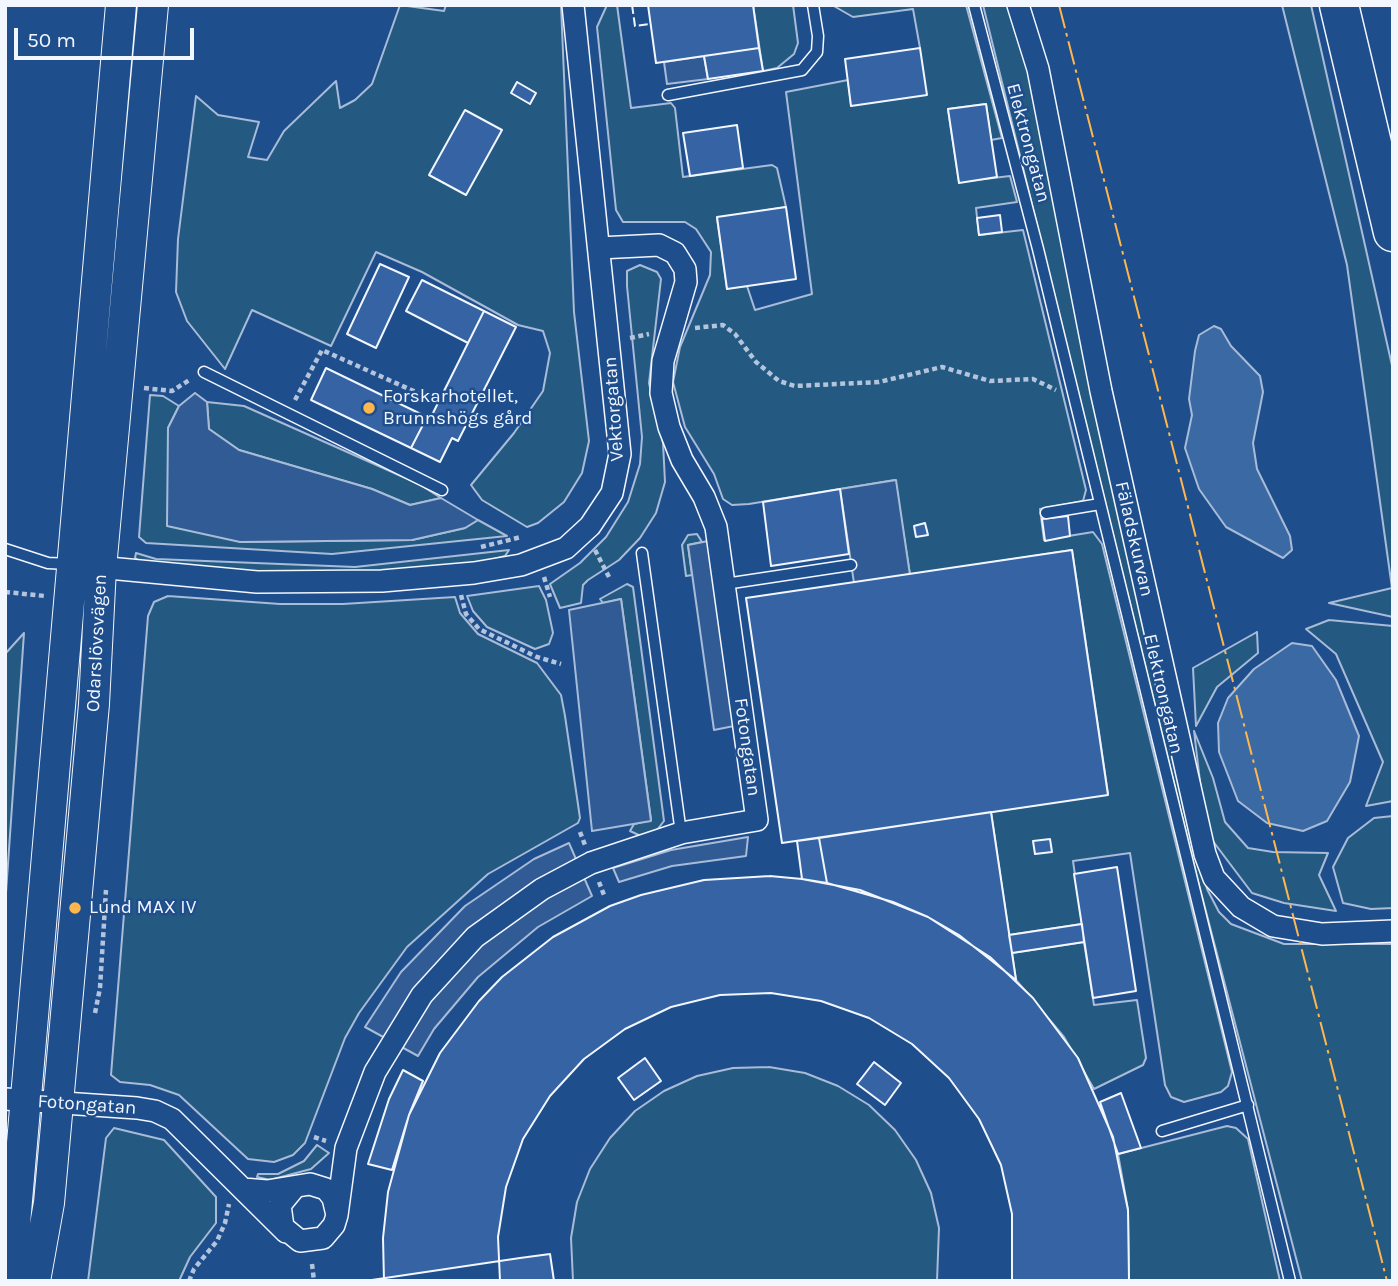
<!DOCTYPE html>
<meta charset="utf-8">
<style>
body{margin:0}
#map{position:relative;width:1398px;height:1286px;overflow:hidden;background:#1f4e8c;font-family:Karla,sans-serif}
canvas{display:block}
.frame{position:absolute;inset:0;border:7px solid #f2f6ff;pointer-events:none}
.scale{position:absolute;left:14px;top:28px;width:180px;height:32px;box-sizing:border-box;border:4px solid #f2f6ff;border-top:0;padding-left:9px;font-size:21px;line-height:24px;white-space:nowrap;color:#f2f6ff;-webkit-text-stroke:5px #1f4e8c;paint-order:stroke}
</style>
<div id="map">
<canvas width="1398" height="1286"></canvas>
<div class="frame"></div>
<div class="scale">50 m</div>
</div>
<script>
const c = document.querySelector('canvas').getContext('2d');
c.lineJoin = 'round';
function paint(path, color) { c.fillStyle = color; c.fill(path, 'evenodd'); }
const poly = rows => new Path2D(rows.map(r => 'M' + r).join(''));
function stroke(path, color, width, dash) { c.strokeStyle = color; c.lineWidth = width; c.lineCap = dash ? 'butt' : 'round'; c.setLineDash(dash || []); c.stroke(path); }
function write(font, color, halo, rows, align = 'center') {
  c.font = font + ' Karla,sans-serif'; c.lineWidth = 5; c.setLineDash([]); c.textBaseline = 'middle'; c.strokeStyle = halo; c.fillStyle = color; for (const [text, x, y, turn = 0] of rows) {
    c.save(); c.translate(x, y); c.rotate((+turn || 0) * Math.PI / 180); c.textAlign = isNaN(turn) ? turn : align; if (halo) c.strokeText(text, 0, 0); c.fillText(text, 0, 0); c.restore();
  }
}
const green = poly([
 [400,5,444,11,446,5,561,5,574,312,589,441,582,473,564,502,538,523,527,527,482,500,471,485,514,433,543,391,550,353,543,331,518,325,422,272,376,252,331,346,252,310,225,369,187,321,176,292,178,239,196,96,218,115,259,122,248,157,267,160,284,131,336,81,340,108,355,100,372,84,400,5],
 [607,5,617,5,631,108,671,103,675,108,683,177,772,165,777,168,786,207,717,218,727,288,747,286,755,310,812,294,786,92,848,80,851,105,920,48,913,9,853,17,832,5,966,5,1002,138,991,140,986,104,948,109,959,182,1010,176,1017,202,976,208,979,235,1023,230,1086,490,1083,501,1040,509,1044,540,1093,532,1102,544,1232,1072,1228,1086,1221,1092,1184,1102,1171,1097,1165,1085,1130,853,1073,861,1082,924,1009,935,991,812,1108,794,1072,550,910,575,895,480,749,504,732,505,723,499,714,474,685,427,673,382,680,347,710,275,711,252,696,229,685,222,623,222,616,210,597,27,607,5],
 [753,5,793,5,798,43,794,54,777,68,763,71,753,5],
 [983,5,1008,5,1040,106,1207,889,1219,912,1231,924,1284,944,1393,944,1393,1281,1302,1281,1197,877,983,5],
 [1282,5,1311,5,1393,370,1393,617,1329,603,1392,588,1347,265,1282,5],
 [640,265,657,272,661,279,649,383,663,443,665,482,656,513,640,538,619,560,588,580,583,585,581,603,560,608,550,584,580,563,606,537,628,502,640,464,642,437,627,286,627,271,640,265],
 [150,395,163,396,179,406,168,428,240,542,412,540,465,528,478,520,507,536,332,554,146,543,139,537,150,395],
 [207,402,244,406,419,484,441,498,410,505,372,489,239,450,209,429,207,402],
 [697,534,702,542,688,545,692,575,686,576,682,545,688,535,697,534],
 [509,550,505,556,480,563,409,571,258,573,141,562,135,558,136,553,156,559,355,567,509,550],
 [627,584,633,587,664,821,657,830,643,837,630,831,634,824,651,820,621,599,603,603,600,599,627,584],
 [539,586,546,600,553,633,549,644,535,649,487,627,473,611,467,596,539,586],
 [168,596,280,604,343,604,455,597,460,613,478,634,537,663,561,695,565,716,580,818,578,823,488,874,407,947,359,1013,345,1038,305,1143,293,1155,274,1162,248,1159,179,1095,150,1085,120,1082,111,1075,148,616,154,602,168,596],
 [1329,620,1393,626,1393,801,1366,806,1383,762,1336,654,1306,629,1329,620],
 [1257,632,1258,653,1217,687,1196,726,1193,668,1257,632],
 [24,633,5,907,5,654,24,633],
 [1194,731,1213,778,1225,822,1248,848,1273,852,1328,853,1319,875,1336,911,1284,903,1252,893,1206,832,1194,731],
 [1393,816,1393,908,1371,909,1343,903,1333,867,1348,838,1374,818,1393,816],
 [1084,942,1094,1005,1137,1000,1146,1058,1143,1065,1094,1089,1064,1037,1016,980,1012,953,1084,942],
 [769,1067,805,1073,838,1086,869,1105,895,1130,916,1160,931,1193,939,1228,937,1281,573,1281,571,1238,577,1202,590,1169,610,1138,635,1111,664,1091,697,1076,733,1068,769,1067],
 [1227,1126,1236,1128,1248,1139,1280,1281,1129,1281,1128,1210,1118,1154,1227,1126],
 [114,1128,164,1140,216,1197,216,1223,190,1257,179,1281,88,1281,106,1138,114,1128],
 [317,1145,329,1153,311,1169,270,1180,257,1177,258,1174,278,1174,304,1161,317,1145]
]);
paint(green, '#245a82');
stroke(green, '#a8bbd7', 2);
const parking = poly([
 [704,56,708,79,667,84,664,62,704,56],
 [195,393,207,402,209,429,239,450,372,489,410,505,441,498,478,520,465,528,412,540,240,542,167,526,168,428,179,406,195,393],
 [896,480,910,575,854,583,840,489,896,480],
 [708,541,734,726,714,730,688,545,708,541],
 [621,599,651,821,592,831,569,610,621,599],
 [748,837,746,856,672,866,619,882,613,868,671,850,748,837],
 [569,843,592,896,538,927,478,977,434,1029,418,1056,365,1027,401,972,465,906,534,859,569,843]
]);
paint(parking, '#305b95');
stroke(parking, '#a8bbd7', 2);
const water = poly([
 [1214,326,1221,329,1231,346,1260,376,1263,392,1253,443,1257,469,1290,536,1292,550,1283,558,1226,527,1199,489,1185,448,1192,415,1189,399,1195,351,1199,335,1214,326],
 [1292,643,1312,646,1336,680,1359,736,1350,782,1327,821,1303,831,1267,823,1238,801,1219,752,1218,723,1228,698,1254,669,1292,643]
]);
paint(water, '#3b69a3');
stroke(water, '#a8bbd7', 2);
const building = poly([
 [648,5,753,5,759,48,656,63,648,5],
 [759,48,763,71,708,79,704,56,759,48],
 [920,48,927,95,851,106,845,59,920,48],
 [517,82,536,93,530,104,511,93,517,82],
 [986,104,997,177,959,183,948,109,986,104],
 [465,110,502,130,466,195,429,175,465,110],
 [737,125,743,168,690,176,683,133,737,125],
 [786,207,796,279,727,289,717,217,786,207],
 [1000,215,1002,232,979,235,977,218,1000,215],
 [380,264,409,277,376,348,347,334,380,264],
 [422,280,484,311,468,343,406,311,422,280],
 [484,311,516,327,458,441,452,438,440,462,411,448,427,417,430,419,484,311],
 [326,368,427,417,411,448,311,400,326,368],
 [840,489,849,554,771,566,763,502,840,489],
 [1068,516,1070,536,1045,541,1042,519,1068,516],
 [925,523,928,535,916,537,914,526,925,523],
 [1072,550,1108,795,782,843,746,598,1072,550],
 [991,812,1016,980,959,935,928,917,893,902,827,883,819,838,991,812],
 [819,838,827,883,802,879,797,841,819,838],
 [1050,839,1052,852,1035,854,1033,841,1050,839],
 [1117,867,1136,991,1093,998,1074,874,1117,867],
 [770,876,802,879,860,890,928,917,990,957,1033,998,1078,1058,1113,1137,1128,1210,1129,1281,1012,1281,1012,1214,1001,1165,979,1119,949,1078,912,1044,869,1018,821,1001,771,993,720,995,671,1007,625,1029,584,1059,550,1096,523,1139,506,1187,498,1237,500,1281,384,1281,383,1238,388,1192,409,1115,440,1053,479,1001,502,977,553,937,610,906,641,895,704,880,770,876],
 [1082,924,1084,942,1012,953,1009,935,1082,924],
 [645,1058,661,1081,634,1100,618,1078,645,1058],
 [874,1062,901,1083,885,1105,857,1084,874,1062],
 [403,1070,423,1081,409,1115,392,1170,368,1164,389,1099,403,1070],
 [1121,1093,1141,1148,1118,1154,1100,1102,1121,1093],
 [550,1254,554,1281,365,1281,520,1258,550,1254]
]);
paint(building, '#3563a3');
stroke(building, '#f2f6ff', 2);
const lane = poly([
 [974,5,1038,249,1290,1281],
 [668,95,802,70,817,52,818,36,813,5],
 [204,372,442,490],
 [1046,513,1100,504],
 [5,549,48,563,69,564],
 [642,553,681,833],
 [725,584,851,565],
 [1162,1131,1248,1105]
]);
const street = poly([
 [1018,5,1038,69,1101,391,1205,854,1214,878,1241,907,1273,926,1322,934,1393,931],
 [87,566,257,582,382,581,474,573,521,565,566,548,590,526,612,493,620,454,573,5],
 [5,1099,137,1108,155,1111,172,1119,286,1232],
 [243,1189,267,1191,310,1184,326,1189,333,1198,337,1215,334,1225,323,1238,300,1241,283,1227,280,1205,294,1188],
 [337,1215,346,1148,375,1072,422,995,475,937,542,889,591,863,681,833,757,820,716,527,704,497,682,460,669,427,661,393,663,361,686,282,685,269,675,253,659,245,599,248]
]);
const secondary = poly([
 [10,1281,121,5],
 [35,1281,49,1203,94,704,101,568,153,5]
]);
const highway = poly([
 [1339,5,1393,232]
]);
stroke(lane, '#f2f6ff', 13);
stroke(street, '#f2f6ff', 24);
stroke(secondary, '#f2f6ff', 32);
stroke(highway, '#f2f6ff', 41);
stroke(poly([
 [695,328,723,325,735,334,756,362,779,381,795,386,879,382,942,367,990,381,1033,379,1056,390],
 [630,338,649,334],
 [144,388,172,391,191,379],
 [295,400,322,350,418,393],
 [481,547,521,537],
 [595,550,609,577],
 [544,577,550,597],
 [5,592,45,596],
 [461,595,466,614,479,629,537,657,561,664],
 [580,832,585,845],
 [599,882,604,895],
 [95,1013,100,988,106,890],
 [314,1137,326,1141],
 [312,1264,314,1281],
 [189,1281,194,1269,217,1241,225,1223,229,1204]
]), '#b3c4dc', 4.5, [5, 3.5]);
stroke(lane, '#1f4e8c', 10);
stroke(street, '#1f4e8c', 21);
stroke(secondary, '#1f4e8c', 30);
stroke(highway, '#1f4e8c', 38);
stroke(poly([
 [632,5,635,26,650,24]
]), '#f2f6ff', 2, [9, 3.5]);
stroke(poly([
 [1059,5,1387,1281]
]), '#ffb74d', 2, [24, 5, 3.5, 5]);
for (const [x, y, r, color] of [
 [369,408,7,"#ffb74d"],
 [75,908,7,"#ffb74d"]
]) { const dot = new Path2D(); dot.arc(x, y, r, 0, 2 * Math.PI); c.fillStyle = color; c.fill(dot); stroke(dot, '#1f4e8c', 2.5); }
write('19px', '#f2f6ff', '#1f4e8c', [
 ["Elektrongatan",1028,143,75],
 ["Vektorgatan",614,409,-94],
 ["Fäladskurvan",1134,539,77],
 ["Odarslövsvägen",97,643,-87],
 ["Elektrongatan",1163,694,77],
 ["Fotongatan",747,747,82],
 ["Fotongatan",87,1105,4]
]);
write('19px', '#f2f6ff', '#1f4e8c', [
 ["Forskarhotellet,",383,397],
 ["Brunnshögs gård",383,419],
 ["Lund MAX IV",89,908]
], 'left');
</script>
